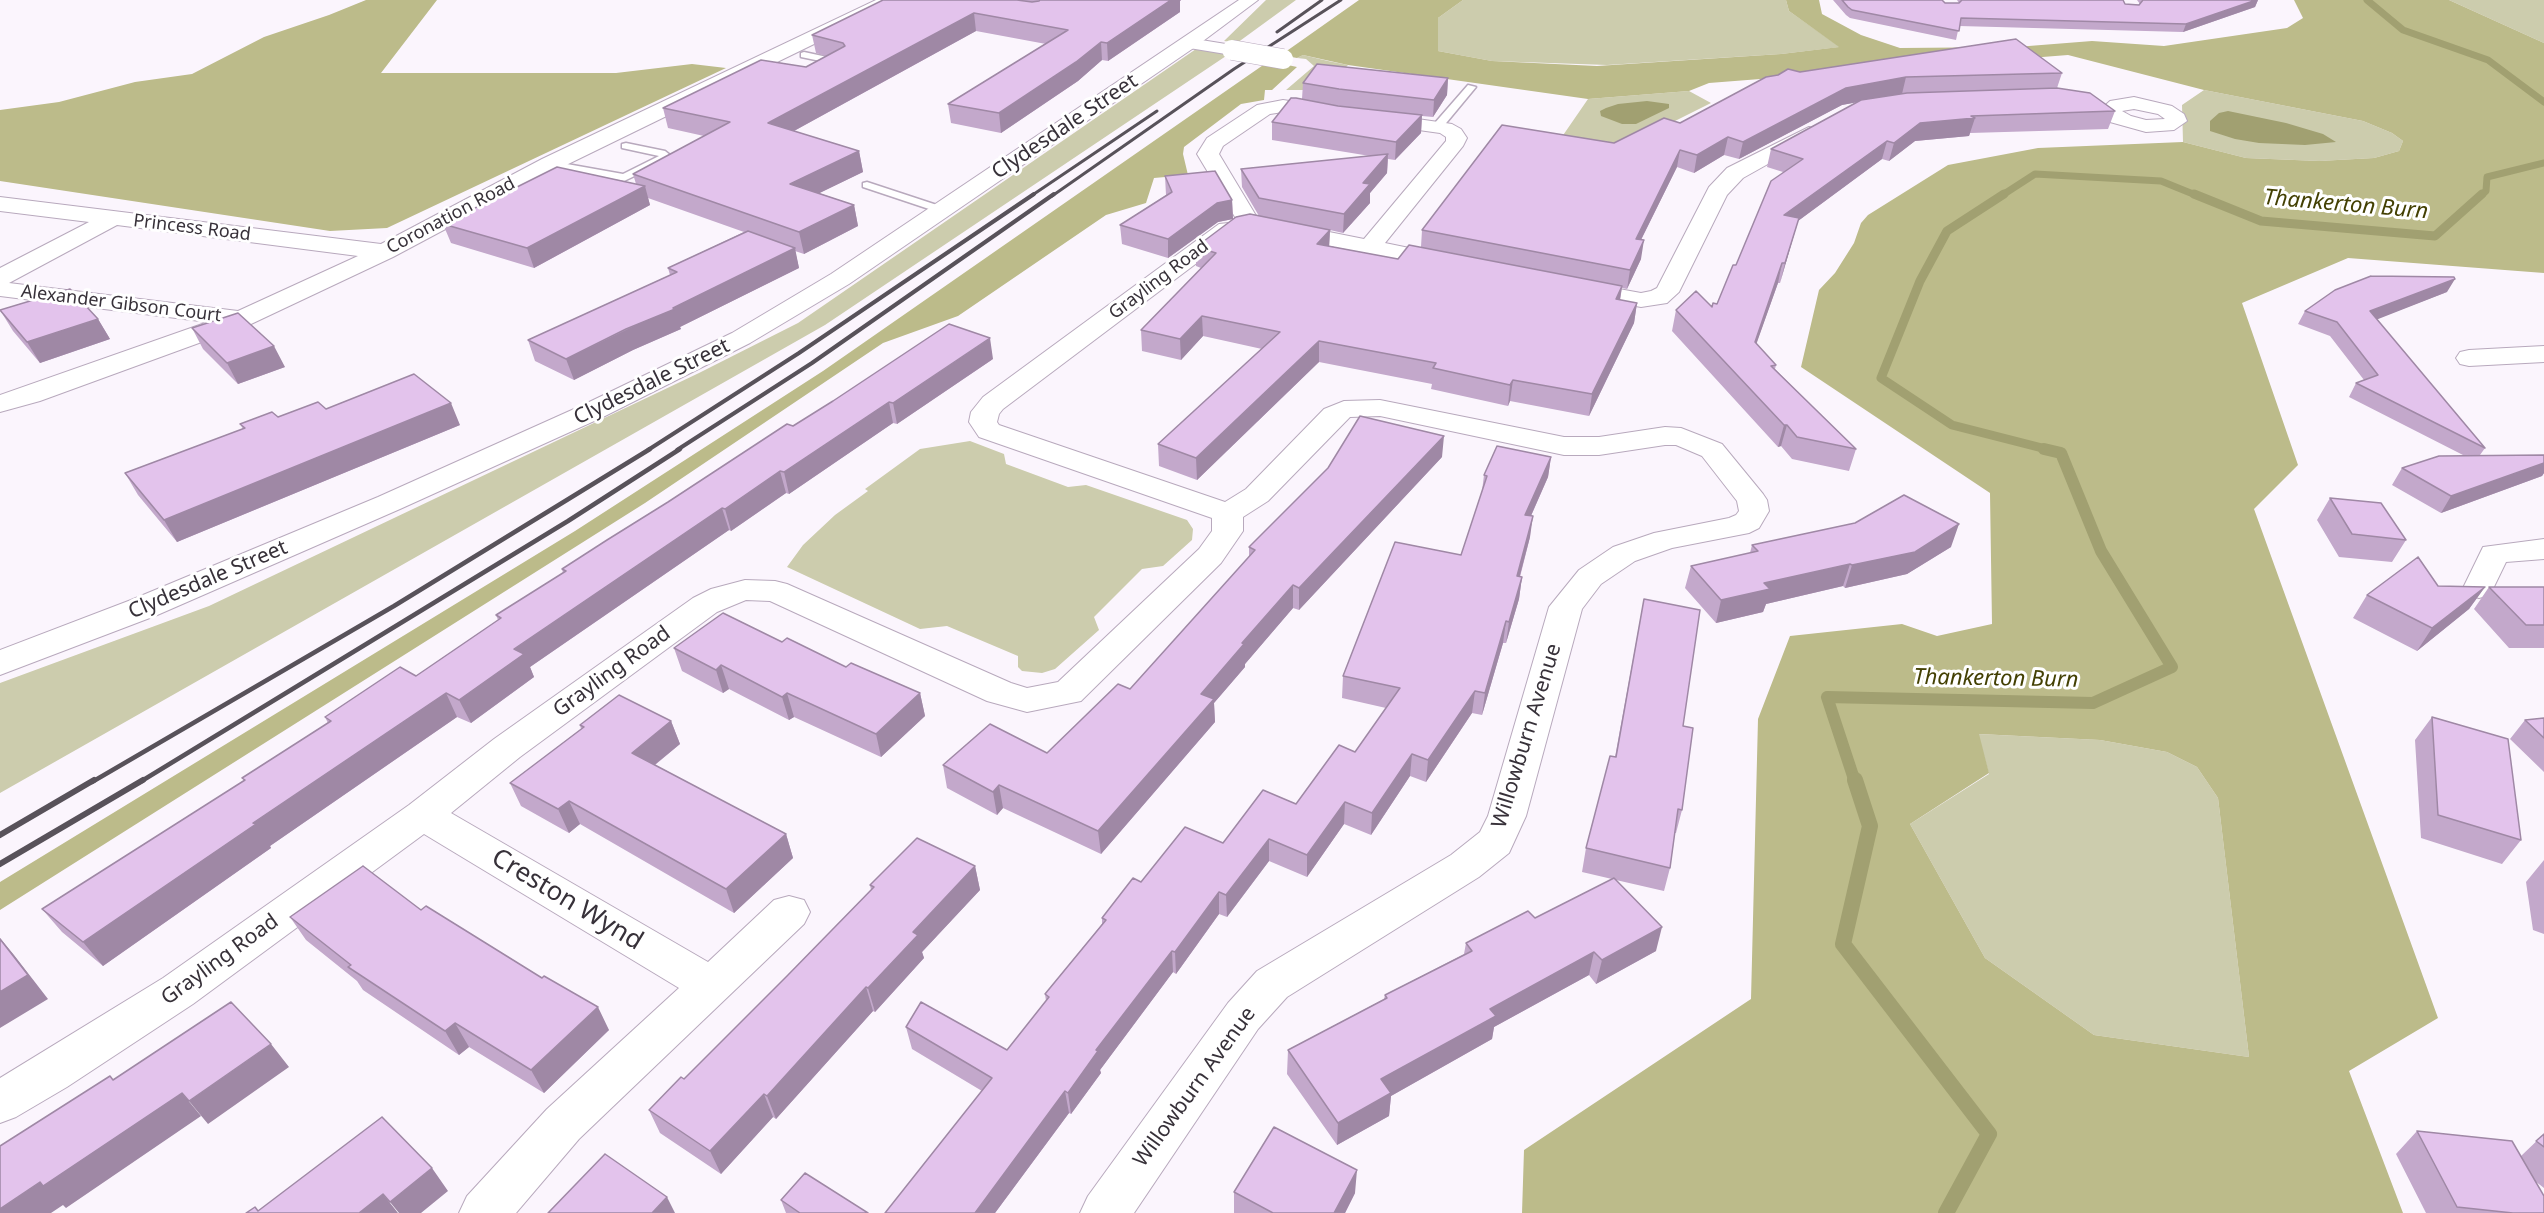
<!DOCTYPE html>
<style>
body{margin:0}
canvas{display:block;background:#fbf5fd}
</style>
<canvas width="2544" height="1213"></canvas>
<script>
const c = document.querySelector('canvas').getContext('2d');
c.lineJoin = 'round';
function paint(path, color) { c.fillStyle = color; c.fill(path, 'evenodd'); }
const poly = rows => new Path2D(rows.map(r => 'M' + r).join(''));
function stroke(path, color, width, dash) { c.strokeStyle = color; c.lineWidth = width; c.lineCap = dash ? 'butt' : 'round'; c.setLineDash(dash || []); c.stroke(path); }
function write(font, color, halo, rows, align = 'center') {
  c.font = font + ' "Noto Sans",sans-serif'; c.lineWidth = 6; c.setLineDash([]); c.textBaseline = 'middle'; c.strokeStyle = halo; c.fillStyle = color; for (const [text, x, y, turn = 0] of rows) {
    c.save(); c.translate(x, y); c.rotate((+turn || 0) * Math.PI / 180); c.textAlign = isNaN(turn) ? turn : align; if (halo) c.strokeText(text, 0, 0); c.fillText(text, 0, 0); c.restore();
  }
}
paint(poly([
 [1266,0,1296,0,1237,43,1224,41],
 [1463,0,1786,0,1789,11,1840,47,1781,54,1607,65,1492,61,1438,51,1438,18],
 [2449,0,2544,0,2544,43],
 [1196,49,1229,54,825,325,0,793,0,683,209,606,699,373,798,323],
 [1303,55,1328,61,1348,65,1336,77,1304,90,1286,90,1314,66,1306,59,1297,58],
 [2204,90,2363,121,2392,133,2403,141,2399,151,2374,158,2319,161,2246,158,2183,142,2182,105],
 [1689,91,1711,103,1611,153,1557,144,1588,99],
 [970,441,1004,454,1006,464,1068,487,1086,485,1187,520,1193,529,1192,540,1163,566,1142,569,1094,617,1099,630,1055,669,1042,673,1022,671,1018,667,1018,656,947,626,920,629,787,567,803,545,835,515,868,491,865,489,920,449],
 [1978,734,2100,740,2167,752,2197,767,2218,798,2249,1057,2094,1035,1985,958,1910,824,1989,774]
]), '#ccccad');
paint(poly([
 [366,0,437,0,381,73,616,73,692,64,726,68,387,228,330,231,0,181,0,110,59,102,135,82,192,74,264,37,329,15],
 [1359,0,1463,0,1438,18,1438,51,1492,61,1597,66,1781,54,1839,47,1789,11,1786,0,1819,0,1822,14,1861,35,1900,48,2016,47,2092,41,2164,46,2287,28,2303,18,2294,0,2449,0,2544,43,2544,273,2348,258,2242,303,2298,465,2254,509,2438,1018,2349,1071,2403,1213,1522,1213,1524,1150,1751,999,1758,719,1790,636,1902,624,1937,636,1992,624,1990,493,1801,367,1819,290,1835,273,1854,243,1861,223,1868,215,1948,165,2038,148,2183,142,2246,158,2319,161,2374,158,2399,151,2403,141,2392,133,2363,121,2204,90,2068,55,1709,83,1689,91,1588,99,1348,65,1303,55,1297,58,1281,55],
 [1979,734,2100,740,2167,752,2197,767,2218,798,2249,1057,2094,1035,1985,958,1910,824,1989,773],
 [1269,61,1297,67,1272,90,1265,90,1264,100,1241,104,1184,147,1183,154,1188,175,1154,178,1146,203,1106,215,958,316,883,343,645,503,0,910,0,882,575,531,823,371]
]), '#bcbb8a');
paint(poly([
 [1647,101,1669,104,1669,108,1636,124,1622,124,1601,116,1600,111,1606,108,1618,104],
 [2228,111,2286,123,2323,134,2336,142,2305,145,2259,143,2235,139,2210,131,2210,121,2219,113]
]), '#a1a071');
stroke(poly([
 [2367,0,2403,30,2488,60,2544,102],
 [2001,196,2035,174,2161,181,2198,196],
 [2480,196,2486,191,2487,177,2544,163]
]), '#a1a071', 7);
stroke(poly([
 [2004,194,1947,231,1920,281,1881,378,1952,425,2050,450],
 [2194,194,2261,221,2435,236,2482,194]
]), '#a1a071', 9);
stroke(poly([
 [1855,782,1827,697,2093,703,2172,667,2101,551,2061,453,2044,449]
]), '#a1a071', 12);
stroke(poly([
 [1855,780,1870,826,1843,944,1989,1134,1946,1213]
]), '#a1a071', 16);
const service = poly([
 [804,52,841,60,846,65,841,68,835,64,801,57,801,53,804,52],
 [1468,85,1476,87,1442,128,1434,128,1434,124,1468,85],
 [626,143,665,151,670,155,668,160,624,181,550,167,545,164,550,161,623,174,659,156,622,148,622,144,626,143],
 [867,182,946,208,948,210,946,212,938,212,863,187,863,183,867,182]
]);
const minor = poly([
 [876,0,898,0,896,4,558,169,393,257,251,324,40,401,0,412,0,395,208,322,0,296,0,268,89,222,0,211,0,197,381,244,542,159,876,0],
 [117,225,358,256,238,311,9,283,117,225],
 [1189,38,1232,45,1238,46,1241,50,1238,54,1232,55,1183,47,1180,43,1183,39,1189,38],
 [2134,97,2172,106,2184,114,2187,121,2174,130,2146,132,2110,122,2100,110,2110,101,2134,97],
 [2134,109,2158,114,2165,119,2146,120,2131,116,2122,111,2134,109],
 [1283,100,1328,107,1335,109,1338,113,1335,117,1328,119,1283,112,1270,114,1223,146,1219,154,1261,224,1258,229,1244,229,1241,233,1234,235,1003,409,999,414,997,422,999,425,1225,502,1246,489,1324,409,1344,401,1380,400,1564,437,1599,437,1665,427,1681,428,1722,444,1763,494,1767,500,1769,511,1759,528,1749,533,1672,548,1635,561,1601,584,1582,609,1526,816,1509,853,1479,877,1287,997,1258,1029,1134,1213,1080,1213,1088,1196,1228,1003,1257,971,1451,855,1480,832,1488,816,1549,607,1579,570,1613,547,1654,533,1729,518,1736,515,1739,511,1737,501,1702,456,1676,445,1665,445,1599,455,1564,455,1380,416,1350,417,1268,501,1243,517,1243,531,1221,563,1081,701,1027,712,987,701,770,601,746,600,717,612,520,757,451,813,708,962,774,900,789,896,804,900,810,912,804,924,579,1139,516,1213,459,1213,467,1196,547,1109,679,988,424,834,193,1004,67,1087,16,1117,0,1123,0,1078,163,978,409,805,494,739,693,598,711,589,745,580,775,581,787,584,1011,683,1027,688,1058,682,1199,549,1212,531,1212,518,979,437,969,422,971,412,983,397,1219,224,1238,222,1197,154,1207,138,1257,105,1283,100],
 [1376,113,1452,124,1461,129,1467,138,1463,146,1385,243,1453,257,1457,262,1453,267,1445,269,1284,237,1276,235,1272,230,1276,225,1284,223,1364,239,1446,141,1446,137,1440,133,1369,123,1366,119,1369,115,1376,113],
 [1809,127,1816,129,1819,133,1816,137,1743,178,1727,195,1679,292,1667,303,1641,307,1566,293,1563,288,1566,283,1575,281,1641,293,1651,291,1657,288,1709,187,1727,168,1809,127],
 [2544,346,2544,362,2469,366,2460,364,2456,358,2460,352,2469,350,2544,346],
 [2544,539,2544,559,2506,562,2490,595,2479,598,2468,595,2463,588,2483,547,2544,539]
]);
const secondary = poly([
 [1239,0,1258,0,1195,47,849,284,750,343,603,417,400,509,155,616,0,675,0,650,131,600,378,497,583,405,732,333,831,274,1239,0]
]);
stroke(service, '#b8a9bd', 3);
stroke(minor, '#b8a9bd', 2);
stroke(secondary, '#b8a9bd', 2);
paint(service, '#fff');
paint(minor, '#fff');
paint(secondary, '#fff');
stroke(poly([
 [1277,32,1322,0],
 [1031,196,1157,111],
 [1052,196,1234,69,1341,0]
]), '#58525a', 3);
stroke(poly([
 [648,450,799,353,1034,194],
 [677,450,812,363,1054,194]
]), '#58525a', 4);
stroke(poly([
 [92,782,394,606,650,449],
 [140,782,568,521,680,449]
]), '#58525a', 4.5);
stroke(poly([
 [0,835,94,780],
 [0,864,143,780]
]), '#58525a', 6);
const minorBridge = poly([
 [1232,50,1283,59]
]);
stroke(minorBridge, '#b8a9bd', 21, []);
stroke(minorBridge, '#fff', 20);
paint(poly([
 [883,0,1181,0,1180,1,1180,12,1108,61,1102,60,1078,81,1001,133,951,123,948,104,1046,44,976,31,794,131,859,151,863,172,819,193,854,205,858,226,804,254,795,251,799,268,680,327,681,329,633,350,574,380,535,361,528,340,670,275,668,268,744,232,648,198,650,205,534,268,451,243,443,224,636,184,633,174,704,136,668,128,663,108,806,67,826,56,816,53,812,35],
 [1833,0,1942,0,1945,3,1959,3,1957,0,2123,0,2125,4,2139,5,2140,4,2137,0,2258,0,2255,7,2183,32,1959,26,1956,40,1850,18,1846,15],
 [1800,72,2062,73,2057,88,2115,111,2108,129,1970,133,1969,136,1915,141,1889,161,1882,159,1798,221,1780,283,1778,283,1756,344,1776,365,1775,369,1856,449,1849,471,1792,459,1781,446,1778,447,1672,331,1676,310,1712,307,1717,304,1783,172,1767,167,1771,149,1857,102,1842,105,1739,159,1724,155,1694,173,1677,167,1641,240,1641,259,1627,289,1622,288,1620,300,1637,303,1634,323,1589,416,1510,401,1508,406,1431,389,1432,384,1319,362,1197,480,1159,466,1158,444,1262,349,1203,336,1181,360,1142,351,1141,330,1201,268,1196,266,1196,247,1259,216,1242,187,1241,169,1370,156,1272,140,1272,122,1302,99,1303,83,1448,78,1447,95,1433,117,1422,116,1421,133,1395,160,1388,159,1387,173,1370,193,1370,203,1343,233,1330,230,1329,246,1398,259,1421,247,1422,230,1614,143,1680,123],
 [1165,176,1232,200,1233,219,1218,222,1168,258,1122,244,1120,225,1166,195],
 [2447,292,2376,319,2485,448,2480,455,2544,455,2544,473,2542,476,2441,513,2392,485,2402,468,2463,455,2349,397,2356,383,2364,380,2330,336,2298,324,2305,311],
 [0,310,98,319,110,339,40,363,13,331],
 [192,328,285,367,238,384,203,349],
 [993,359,897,424,893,423,789,494,786,493,731,531,729,530,530,667,534,677,471,723,457,717,270,846,271,848,103,966,62,932,42,909,244,781,242,778,328,723,325,717,416,676,498,620,496,615,563,573,562,569,793,426],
 [326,409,460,425,177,542,138,495,125,473,243,429,240,424],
 [1442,457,1299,610,1293,608,1245,664,1245,667,1214,703,1215,722,1101,854,1003,808,997,815,947,788,943,765,1047,753,1130,689,1249,557,1249,547],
 [1551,457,1548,477,1531,516,1530,537,1520,577,1522,577,1519,599,1506,643,1503,643,1482,715,1472,713,1426,782,1410,776,1371,835,1344,824,1307,877,1269,861,1227,917,1219,914,1176,974,1173,972,1100,1070,1101,1073,1071,1114,1069,1113,995,1213,885,1213,982,1091,912,1049,906,1027,1007,1050,1046,1001,1045,994,1102,924,1102,918,1141,882,1223,843,1296,804,1355,752,1386,708,1342,698,1343,676,1461,555,1482,491,1484,475],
 [2330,498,2406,540,2392,562,2339,557,2317,520],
 [1752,545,1951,547,1907,574,1845,588,1843,586,1766,604,1763,612,1716,623,1685,588,1691,566,1750,553],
 [2438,586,2485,587,2469,609,2417,651,2353,618,2367,595],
 [2489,587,2544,587,2544,648,2509,648,2474,609],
 [1644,599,1683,726,1682,810,1676,833,1675,833,1670,868,1664,891,1616,880,1656,951,1596,984,1589,975,1494,1027,1492,1039,1391,1096,1389,1116,1337,1145,1287,1074,1288,1050,1384,999,1385,995,1464,954,1466,943,1535,918,1612,879,1582,872,1586,848,1615,757],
 [782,642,846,667,920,693,925,716,881,757,794,717,789,720,729,689,723,693,682,671,674,648],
 [2432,717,2521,840,2502,864,2421,838,2415,740],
 [2544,718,2544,772,2510,739,2525,720],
 [671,721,680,744,655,765,786,834,793,858,734,913,580,824,569,833,521,806,510,783,581,729,580,725],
 [2544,860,2544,934,2533,930,2526,882],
 [975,866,980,890,922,952,924,958,875,1012,873,1011,776,1119,773,1117,721,1174,660,1133,649,1110,684,1079,787,976,871,890,870,885],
 [421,910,609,1030,544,1093,469,1047,459,1055,363,990,357,981,306,940,290,917],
 [2417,1131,2521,1156,2544,1134,2544,1188,2535,1181,2544,1213,2426,1213,2396,1154],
 [1234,1192,1355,1193,1345,1213,1234,1213],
 [781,1200,868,1213,786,1213]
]), '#c3a8cb');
paint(poly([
 [1171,0,1181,0,1180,1,1180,12,1108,61,1107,43],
 [2256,0,2258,0,2255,7,2183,32,2186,24],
 [974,13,976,31,772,143,768,123],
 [1101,42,1102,60,1078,81,1001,133,999,113],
 [1906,77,1902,94,1842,105,1739,159,1743,142,1846,88],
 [1448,78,1447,95,1433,117,1434,100],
 [1422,115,1421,133,1395,160,1396,142],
 [1975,118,1969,136,1915,141,1889,161,1894,143,1920,123],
 [1728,137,1724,155,1694,173,1697,155],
 [1887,141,1882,159,1798,221,1780,283,1785,263,1784,215],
 [1680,150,1677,167,1632,258,1636,239],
 [859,151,863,172,795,205,790,184],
 [1388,154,1387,173,1370,193,1370,203,1343,233,1344,214,1363,183],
 [645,186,650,205,534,268,527,248],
 [1232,200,1233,219,1218,222,1168,258,1168,239,1217,203],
 [854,205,858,226,804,254,799,232],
 [1330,230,1329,249,1317,244],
 [1644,240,1641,259,1627,289,1630,270],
 [795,248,799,268,680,327,681,329,633,350,574,380,566,359],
 [1782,263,1778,283,1750,362,1755,342],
 [2455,279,2447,292,2363,325,2370,311],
 [1622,286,1619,306,1616,299],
 [1637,303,1634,323,1589,416,1592,394],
 [1202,316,1203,336,1181,360,1180,339],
 [98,319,110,339,40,363,27,342],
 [990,338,993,359,897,424,893,403],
 [1319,341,1319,362,1197,480,1196,458],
 [274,346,285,367,238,384,227,363],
 [1513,380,1510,401,1508,406,1510,385],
 [889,402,893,423,789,494,784,472],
 [451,403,460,425,177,542,164,520],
 [1784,425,1787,425,1781,446,1778,447],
 [1444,436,1442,457,1299,610,1299,588],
 [1551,457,1548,477,1522,536,1525,515],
 [2544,463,2544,473,2542,476,2441,513,2451,496],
 [780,471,786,493,731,531,725,509],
 [722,508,729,530,530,667,534,677,471,723,459,700,514,649],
 [1533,516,1530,537,1514,598,1517,576],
 [1959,524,1951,547,1907,574,1845,588,1852,565],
 [1850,564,1843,586,1766,604,1763,612,1716,623,1721,600,1764,583],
 [1522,577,1519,599,1506,643,1509,622],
 [1293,585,1293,608,1245,664,1245,667,1214,703,1215,722,1101,854,1098,831,1201,694,1242,643],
 [2485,587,2469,609,2417,651,2432,628],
 [1506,621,1503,643,1482,715,1485,693],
 [721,665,729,689,723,693,716,670],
 [1475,691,1472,713,1426,782,1428,760],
 [446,693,457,717,270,846,271,848,103,966,83,942,253,823],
 [787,693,794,717,789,720,782,697],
 [920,693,925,716,881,757,876,734],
 [671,721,680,744,641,776,632,753],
 [1412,754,1410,776,1371,835,1372,813],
 [999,785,1003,808,997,815,993,792],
 [569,801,580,824,569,833,558,809],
 [1345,802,1344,824,1307,877,1307,855],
 [786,834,793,858,734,913,726,889],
 [1269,839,1269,861,1227,917,1226,895],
 [975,866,980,890,922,952,924,958,875,1012,868,988,913,932],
 [1219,892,1219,914,1176,974,1175,952],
 [1662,927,1656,951,1596,984,1602,960],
 [0,938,14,955,48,999,0,1028],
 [1172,951,1173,972,1100,1070,1101,1073,1071,1114,1068,1093,1096,1050],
 [1594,952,1589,975,1494,1027,1492,1039,1391,1096,1389,1116,1337,1145,1338,1123,1381,1079,1490,1009],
 [866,987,873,1011,776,1119,767,1096],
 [598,1007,609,1030,544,1093,531,1070],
 [455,1023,469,1047,459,1055,445,1031],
 [271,1044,289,1067,208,1124,189,1101],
 [1065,1091,1069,1113,995,1213,975,1213],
 [182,1093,201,1116,66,1208,63,1205,51,1213,0,1213,0,1209,40,1182],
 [764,1094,773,1117,721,1174,710,1151],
 [432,1168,448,1191,421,1213,399,1213,390,1202],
 [1357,1170,1355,1193,1345,1213,1334,1213],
 [383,1194,398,1213,359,1213],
 [667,1197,675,1213,652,1213]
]), '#9f88a5');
const building = poly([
 [883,0,1017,0,1032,2,1039,1,1040,0,1171,0,1107,43,1101,42,1076,62,999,113,948,104,1068,30,974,13,768,123,859,151,790,184,854,205,799,232,633,174,730,122,663,108,761,60,806,67,845,46,843,43,812,35,883,0],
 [1842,0,1942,0,1945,3,1959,3,1962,0,2123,0,2125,4,2139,5,2143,0,2256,0,2186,24,1961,18,1959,31,1852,10,1848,7,1842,0],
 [2016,39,2062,73,1906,77,1846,88,1743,142,1728,137,1697,155,1680,150,1636,239,1644,240,1630,270,1422,230,1502,125,1614,143,1664,118,1680,123,1766,77,1778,75,1788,69,1800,72,2016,39],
 [1317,64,1448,78,1434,100,1339,89,1303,83,1317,64],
 [2057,88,2090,93,2115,111,1971,116,1975,118,1920,123,1894,143,1887,141,1784,215,1799,218,1785,263,1782,263,1755,342,1776,365,1771,366,1856,449,1797,437,1787,425,1784,425,1676,310,1696,291,1712,307,1713,303,1717,304,1733,265,1736,265,1771,181,1803,159,1771,149,1861,100,1907,93,2057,88],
 [1291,98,1296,98,1338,106,1422,115,1396,142,1272,122,1291,98],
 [1388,154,1363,183,1370,184,1344,214,1259,198,1241,169,1388,154],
 [557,167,645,186,527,248,443,224,557,167],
 [1215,171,1232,200,1217,203,1168,239,1120,225,1172,192,1165,176,1215,171],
 [1250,214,1330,230,1317,244,1398,259,1409,245,1622,286,1616,299,1637,303,1592,394,1513,380,1510,385,1433,368,1436,363,1319,341,1196,458,1158,444,1280,332,1202,316,1180,339,1141,330,1216,253,1196,247,1236,217,1250,214],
 [748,231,795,248,673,308,675,309,626,329,566,359,528,340,677,272,668,268,748,231],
 [2371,276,2454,277,2455,279,2370,311,2485,448,2356,383,2378,375,2337,322,2305,311,2335,290,2371,276],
 [70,289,98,319,27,342,0,310,70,289],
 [238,313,274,346,227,363,192,328,238,313],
 [949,324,990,338,893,403,889,402,784,472,780,471,725,509,722,508,514,649,524,654,459,700,446,693,253,823,256,824,83,942,42,909,245,780,242,778,331,721,325,717,400,667,416,676,501,618,496,615,566,571,562,569,607,540,668,502,787,424,793,426,833,401,949,324],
 [414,374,451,403,164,520,125,473,245,428,240,424,272,412,278,417,318,402,326,409,414,374],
 [1360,416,1444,436,1299,588,1293,585,1242,643,1244,644,1201,694,1214,699,1098,831,999,785,993,792,943,765,990,724,1047,753,1118,684,1130,689,1255,550,1249,547,1328,468,1360,416],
 [1497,446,1551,457,1525,515,1533,516,1517,576,1522,577,1509,622,1506,621,1485,693,1475,691,1428,760,1412,754,1372,813,1345,802,1307,855,1269,839,1226,895,1219,892,1175,952,1172,951,1096,1050,1098,1051,1068,1093,1065,1091,975,1213,885,1213,992,1078,906,1027,921,1002,1007,1050,1049,997,1045,994,1106,920,1102,918,1133,878,1141,882,1185,827,1223,843,1263,790,1296,804,1339,745,1355,752,1400,688,1343,676,1395,542,1461,555,1487,476,1484,475,1497,446],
 [2544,455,2544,463,2451,496,2402,468,2439,456,2544,455],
 [1904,495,1959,524,1915,552,1852,565,1850,564,1764,583,1770,589,1721,600,1691,566,1758,551,1752,545,1855,523,1904,495],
 [2330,498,2381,503,2406,540,2352,534,2330,498],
 [2418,557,2438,586,2485,587,2432,628,2367,595,2418,557],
 [2489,587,2544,587,2544,625,2526,625,2489,587],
 [1644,599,1700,610,1683,726,1693,728,1682,810,1678,809,1670,868,1586,848,1610,756,1616,757,1644,599],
 [723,613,782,642,787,638,846,667,851,663,920,693,876,734,787,693,782,697,721,665,716,670,674,648,723,613],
 [619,695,671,721,632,753,786,834,726,889,569,801,558,809,510,783,584,727,580,725,619,695],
 [2432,717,2508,739,2521,840,2438,815,2432,717],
 [2544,718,2544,738,2525,720,2544,718],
 [917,838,975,866,913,932,918,935,868,988,866,987,767,1096,764,1094,710,1151,649,1110,681,1077,684,1079,787,976,874,887,870,885,917,838],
 [363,866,421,910,426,906,542,978,544,976,598,1007,531,1070,455,1023,445,1031,348,967,351,965,290,917,363,866],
 [1614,878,1662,927,1602,960,1594,952,1490,1009,1496,1016,1381,1079,1391,1093,1338,1123,1288,1050,1387,998,1385,995,1472,951,1466,943,1528,911,1535,918,1614,878],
 [0,939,28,975,0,992,0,939],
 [231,1002,271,1044,189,1101,182,1093,43,1186,40,1182,0,1209,0,1146,110,1076,113,1080,231,1002],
 [382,1117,432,1168,390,1202,383,1194,359,1213,246,1213,255,1207,258,1211,382,1117],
 [1274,1127,1357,1170,1334,1213,1273,1213,1234,1192,1274,1127],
 [2417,1131,2512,1141,2544,1196,2544,1213,2513,1213,2457,1207,2417,1131],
 [2544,1134,2544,1147,2536,1141,2544,1134],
 [605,1154,667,1197,652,1213,548,1213,605,1154],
 [805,1173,868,1213,800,1213,781,1200,805,1173]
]);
paint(building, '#e3c3ec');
stroke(building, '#9f88a5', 1.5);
write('18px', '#373139', '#fff', [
 ["Coronation Road",451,216,-28],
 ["Princess Road",192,228,7],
 ["Grayling Road",1159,280,-37],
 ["Alexander Gibson Court",121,304,7]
]);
write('21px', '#373139', '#fff', [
 ["Clydesdale Street",1065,127,-34],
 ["Clydesdale Street",652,382,-26],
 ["Clydesdale Street",208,580,-23],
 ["Grayling Road",612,672,-36],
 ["Willowburn Avenue",1527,736,-73],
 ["Grayling Road",220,960,-36],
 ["Willowburn Avenue",1195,1087,-54]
]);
write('italic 22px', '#434003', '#fff', [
 ["Thankerton Burn",2346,205,5],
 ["Thankerton Burn",1996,679,1]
]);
write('26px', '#373139', '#fff', [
 ["Creston Wynd",567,900,31]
]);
</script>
